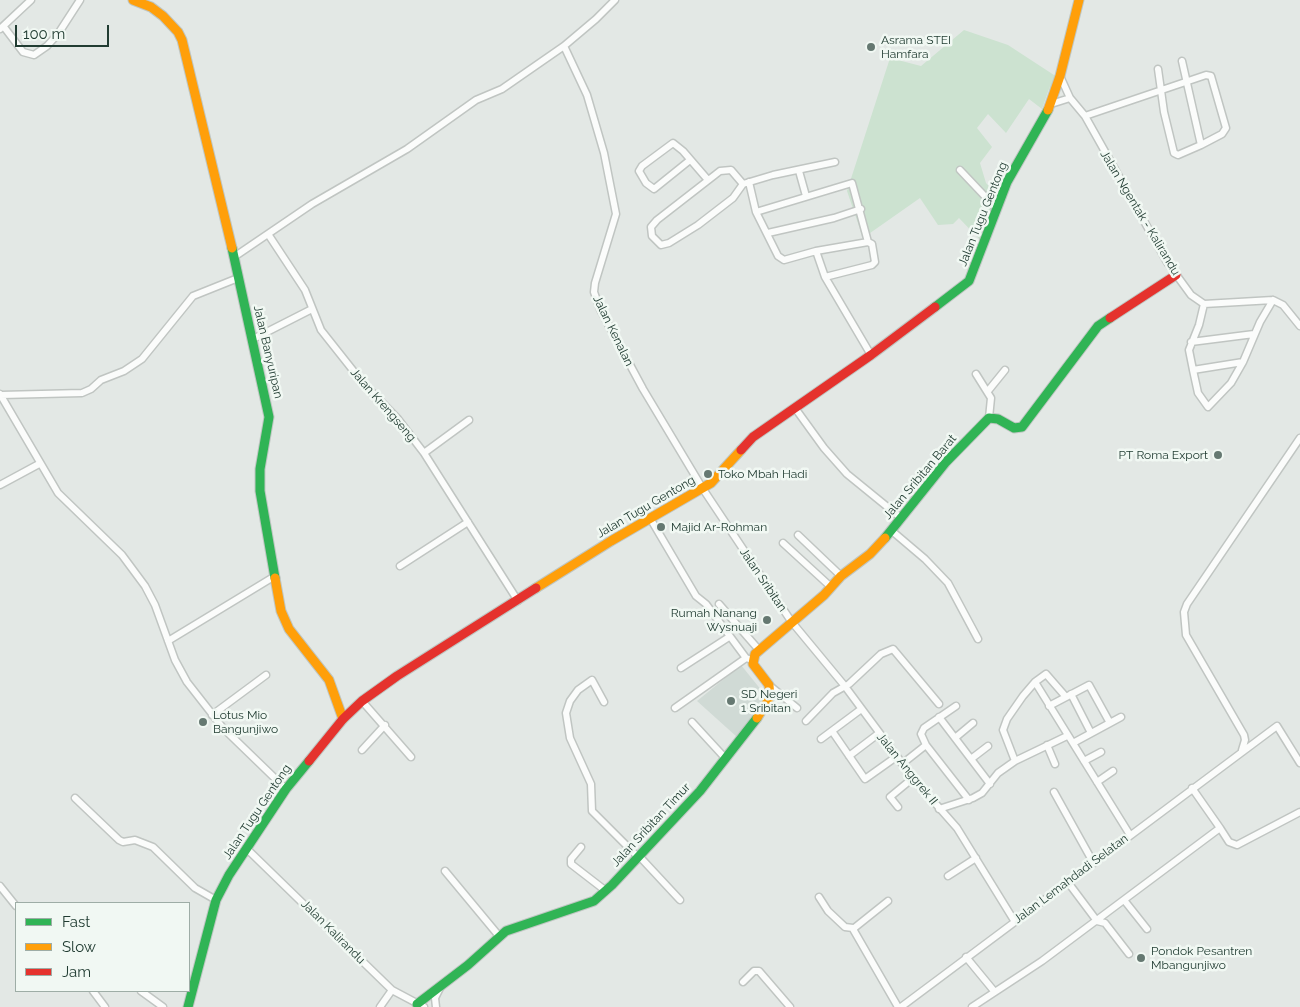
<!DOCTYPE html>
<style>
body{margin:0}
#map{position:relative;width:1300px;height:1007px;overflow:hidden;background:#e3e8e5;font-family:Raleway,sans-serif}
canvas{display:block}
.legend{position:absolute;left:15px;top:902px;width:175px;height:90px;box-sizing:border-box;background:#f1f8f3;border:1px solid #9eada6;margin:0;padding:6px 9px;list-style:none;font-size:15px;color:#213c32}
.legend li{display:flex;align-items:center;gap:10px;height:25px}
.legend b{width:25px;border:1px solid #9eada6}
.scale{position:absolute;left:15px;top:25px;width:94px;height:22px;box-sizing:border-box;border:2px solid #213c32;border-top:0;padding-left:6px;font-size:15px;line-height:18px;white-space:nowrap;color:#213c32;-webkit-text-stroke:4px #f1f8f3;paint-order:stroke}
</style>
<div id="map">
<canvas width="1300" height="1007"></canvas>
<ul class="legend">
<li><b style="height:6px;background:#30b455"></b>Fast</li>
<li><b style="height:6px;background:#ff9f0a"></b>Slow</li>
<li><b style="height:6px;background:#e5322d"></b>Jam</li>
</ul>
<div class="scale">100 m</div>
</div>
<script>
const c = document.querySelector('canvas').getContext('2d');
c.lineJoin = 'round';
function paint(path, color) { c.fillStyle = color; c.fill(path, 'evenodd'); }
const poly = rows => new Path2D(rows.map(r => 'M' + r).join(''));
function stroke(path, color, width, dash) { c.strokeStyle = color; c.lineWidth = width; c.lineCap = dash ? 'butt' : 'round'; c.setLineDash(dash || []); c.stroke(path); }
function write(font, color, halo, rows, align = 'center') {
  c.font = font + ' Raleway,sans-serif'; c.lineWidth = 5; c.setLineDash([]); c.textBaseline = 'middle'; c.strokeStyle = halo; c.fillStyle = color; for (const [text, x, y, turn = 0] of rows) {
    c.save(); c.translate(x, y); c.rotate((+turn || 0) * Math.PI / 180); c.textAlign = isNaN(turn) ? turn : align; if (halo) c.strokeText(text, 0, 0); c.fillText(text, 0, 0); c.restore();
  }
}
paint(poly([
 [741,665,762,691,765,698,737,737,697,701]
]), '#d0dad5');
paint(poly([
 [964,30,1008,45,1057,77,1047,105,1050,86,1042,109,1029,99,1006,133,988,114,977,128,992,147,980,163,986,183,999,197,982,242,959,218,953,224,938,225,920,198,863,238,847,191,890,58,921,66]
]), '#cce2d0');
const street = poly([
 [4,27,23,52,34,55,47,46,58,34,80,0],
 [0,29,31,0],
 [564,46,587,95,604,153,616,214,595,283,594,292,600,309,643,389,703,489,791,621,844,685,913,778,957,828,1015,922],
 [1158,69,1164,112,1174,153,1178,155,1201,145,1182,61],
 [1060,76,1070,98,1085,116,1167,262,1191,295,1204,304,1273,300,1283,305,1300,326],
 [1051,104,1070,98],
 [1085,116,1206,75,1211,76,1226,128,1222,134,1201,145],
 [690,160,654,189,646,183,639,171,642,166,673,143,683,151,708,180],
 [960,170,996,208],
 [799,171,806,196],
 [749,182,756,212,778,256,784,260,816,251,825,277,871,355],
 [743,184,731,170,720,171,657,220,651,227,652,236,661,245,669,243,698,225,733,198,743,184,773,175,835,162],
 [756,212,852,183,868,242,872,244,875,262,872,265,825,277],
 [768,233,834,218,861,209],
 [268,234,305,290,321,330,363,383,398,419,424,453,518,601],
 [816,251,868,242],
 [234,257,312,204,407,149,476,100,502,89,564,46,596,19,615,0],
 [1204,304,1199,325,1189,350,1193,370,1243,362,1260,322,1273,300],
 [253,339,312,309],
 [1191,342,1254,334],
 [1193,370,1198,393,1208,407,1231,383,1243,362],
 [976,374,991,398,989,418],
 [988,391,1005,370],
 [0,394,58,493,122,555,145,586,155,605,175,660,187,682,223,728,286,789],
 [1,395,82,393,91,389,101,380,124,371,142,359,193,296,238,278],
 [795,408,824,448,847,474,901,518],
 [424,453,469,420],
 [0,485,39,464],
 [650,518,696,596,706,604,746,658,752,660],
 [892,531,925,559,948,583,978,639],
 [798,535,841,576],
 [783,543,831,587],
 [400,566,468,522],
 [719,604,759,650],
 [168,641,275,576],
 [681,668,729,637],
 [1035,682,1130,835],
 [769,685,797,708],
 [1071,694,1091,733],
 [362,701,411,757],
 [604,702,592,680,578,690,570,701,566,713,570,738,591,784,592,811,639,858],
 [956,706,924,728,921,734,926,745,969,800],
 [1049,706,1089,685,1110,723],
 [675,708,746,658],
 [212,715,266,675],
 [939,717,990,784],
 [806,721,833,693,849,684,881,654,893,649,939,704],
 [692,722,726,759],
 [832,731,865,779,896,757],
 [955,738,973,723],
 [821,739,860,710],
 [1073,743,1121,717],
 [1047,745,1055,764],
 [362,750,385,725],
 [1242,750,1245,740,1244,735,1186,635,1184,612,1187,604,1300,438],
 [849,756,878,734],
 [971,759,988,746],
 [1015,761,1003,730,1007,719,1023,696,1035,682,1046,674,1066,697],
 [1084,761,1101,752],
 [902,764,926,745],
 [1097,782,1113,771],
 [1054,792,1093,862],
 [75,798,119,840,123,842,135,840,153,847,195,888,216,900],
 [898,807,890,797,913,778],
 [939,809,973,798,982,793,998,773,1015,761,1067,736],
 [1220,828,1229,842,1237,845,1300,812],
 [581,847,571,859,571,864,606,891],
 [247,849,392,990,424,1007],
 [640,857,680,900],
 [445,871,499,936],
 [948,876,976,858],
 [1067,881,1097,921,1105,923,1129,954],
 [0,886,16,906],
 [819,897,828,911,845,927,853,928],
 [1124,900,1147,929],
 [888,901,853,929,898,1007],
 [966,957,994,991],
 [743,982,754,971,759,971,790,1007],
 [93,991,105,1007],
 [141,991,163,1007],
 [380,1007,392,990],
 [436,1007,435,998,440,988],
 [901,1007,1277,726,1300,763],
 [972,1007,1042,961,1220,828,1192,788]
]);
const fast = poly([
 [232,248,269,417,260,469,260,491,275,578],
 [935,307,969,281,1007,182,1048,110],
 [885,538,946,462,989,418,998,419,1014,428,1022,427,1098,326,1110,318],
 [417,1004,468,965,506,931,594,901,612,885,700,791,757,718],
 [188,1007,216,900,229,875,286,789,309,761]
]);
const slow = poly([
 [133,0,151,7,163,16,178,32,182,40,232,248],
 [1048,110,1060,76,1079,0],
 [275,578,281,611,289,629,329,680,343,719],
 [536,588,611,541,711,483,741,450],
 [757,718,770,697,769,685,753,664,755,654,824,595,841,576,870,554,885,538]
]);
const jam = poly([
 [1110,318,1176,275],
 [741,450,753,437,871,355,935,307],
 [309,761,343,719,362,701,397,676,536,588]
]);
stroke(street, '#c0c5c2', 9);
stroke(fast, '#bfc6c2', 11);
stroke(slow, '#bfc6c2', 11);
stroke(jam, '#bfc6c2', 11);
stroke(street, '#fbfcfb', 6);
stroke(fast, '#30b455', 9);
stroke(slow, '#ff9f0a', 9);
stroke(jam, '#e5322d', 9);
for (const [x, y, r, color] of [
 [871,47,5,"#657871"],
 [1218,455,5,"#657871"],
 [708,474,5,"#657871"],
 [661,527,5,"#657871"],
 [767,620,5,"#657871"],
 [731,701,5,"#657871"],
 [203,722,5,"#657871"],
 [1141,958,5,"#657871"]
]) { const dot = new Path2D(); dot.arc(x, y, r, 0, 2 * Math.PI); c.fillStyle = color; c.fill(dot); stroke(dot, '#f1f8f3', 2); }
write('12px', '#213c32', '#f1f8f3', [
 ["Asrama STEI",881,40],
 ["Hamfara",881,54],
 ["PT Roma Export",1208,455,"right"],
 ["Toko Mbah Hadi",718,474],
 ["Majid Ar-Rohman",671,527],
 ["Rumah Nanang",757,613,"right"],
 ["Wysnuaji",757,627,"right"],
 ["SD Negeri",741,694],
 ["1 Sribitan",741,708],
 ["Lotus Mio",213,715],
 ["Bangunjiwo",213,729],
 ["Pondok Pesantren",1151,951],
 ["Mbangunjiwo",1151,965]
], 'left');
write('12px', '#213c32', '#f1f8f3', [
 ["Jalan Ngentak - Kalirandu",1140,213,59],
 ["Jalan Tugu Gentong",983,214,-68],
 ["Jalan Kenalan",613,331,64],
 ["Jalan Banyuripan",268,352,77],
 ["Jalan Krengseng",383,405,49],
 ["Jalan Sribitan Barat",920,477,-50],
 ["Jalan Tugu Gentong",646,507,-30],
 ["Jalan Sribitan",763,580,56],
 ["Jalan Anggrek II",907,769,51],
 ["Jalan Tugu Gentong",257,812,-56],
 ["Jalan Sribitan Timur",651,825,-47],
 ["Jalan Lemahdadi Selatan",1071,879,-37],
 ["Jalan Kalirandu",333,932,45]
]);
</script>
